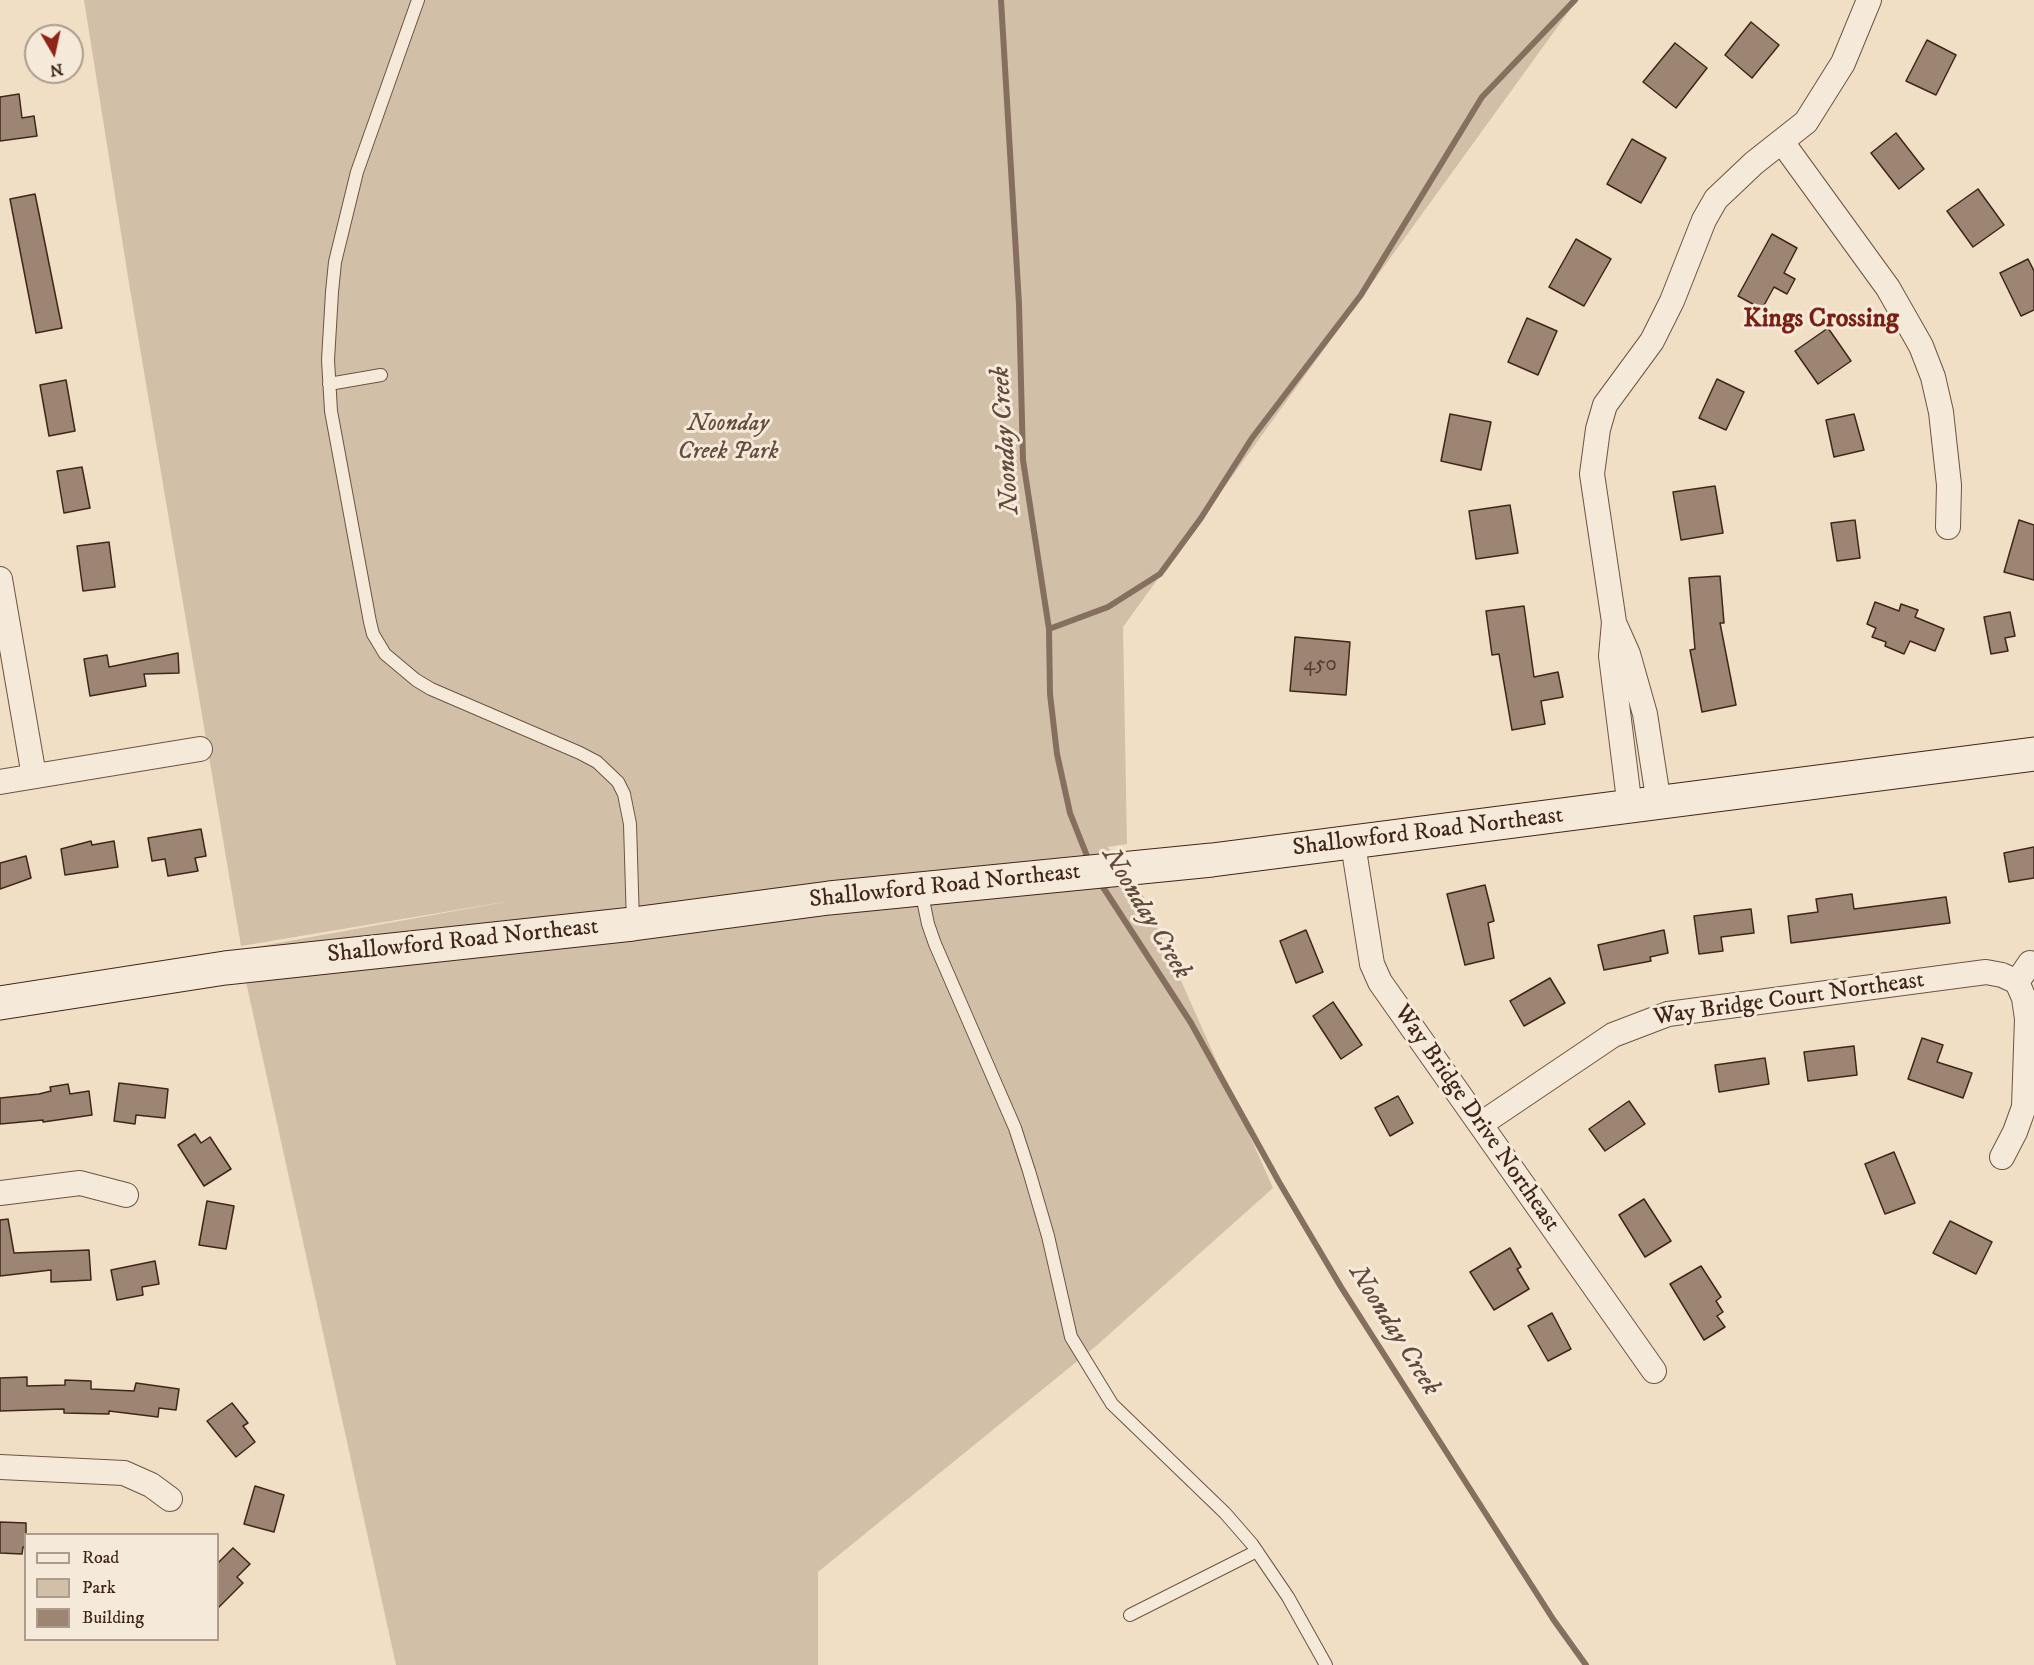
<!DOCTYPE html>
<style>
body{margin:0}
#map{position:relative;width:2034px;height:1665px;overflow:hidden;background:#f0dec5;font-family:"IM FELL DW Pica",serif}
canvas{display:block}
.legend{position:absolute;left:24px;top:1533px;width:195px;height:108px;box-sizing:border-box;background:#f5ead9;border:2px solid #ad9c8d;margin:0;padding:8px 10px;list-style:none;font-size:18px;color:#40261a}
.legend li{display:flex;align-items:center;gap:12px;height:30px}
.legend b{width:30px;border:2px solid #ad9c8d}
.north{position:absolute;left:24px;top:24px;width:60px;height:60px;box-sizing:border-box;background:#f5ead9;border:2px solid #ad9c8d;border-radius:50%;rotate:171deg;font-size:16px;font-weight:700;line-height:24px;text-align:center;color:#40261a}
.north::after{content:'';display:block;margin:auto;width:21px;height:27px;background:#8f2418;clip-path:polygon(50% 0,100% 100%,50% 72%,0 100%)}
</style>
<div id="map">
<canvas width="2034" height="1665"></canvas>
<ul class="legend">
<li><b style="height:8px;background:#f5ead9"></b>Road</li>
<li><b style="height:16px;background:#d2bfa8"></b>Park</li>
<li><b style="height:16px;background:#9c8673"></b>Building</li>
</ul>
<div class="north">N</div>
</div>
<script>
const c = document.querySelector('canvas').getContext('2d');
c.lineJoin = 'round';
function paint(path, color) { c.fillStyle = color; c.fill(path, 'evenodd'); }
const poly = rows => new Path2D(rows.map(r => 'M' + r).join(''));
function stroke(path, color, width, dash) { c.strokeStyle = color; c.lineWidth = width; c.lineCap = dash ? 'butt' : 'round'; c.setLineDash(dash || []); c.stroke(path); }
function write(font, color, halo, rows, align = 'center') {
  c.font = font + ' "IM FELL DW Pica",serif'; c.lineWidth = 6; c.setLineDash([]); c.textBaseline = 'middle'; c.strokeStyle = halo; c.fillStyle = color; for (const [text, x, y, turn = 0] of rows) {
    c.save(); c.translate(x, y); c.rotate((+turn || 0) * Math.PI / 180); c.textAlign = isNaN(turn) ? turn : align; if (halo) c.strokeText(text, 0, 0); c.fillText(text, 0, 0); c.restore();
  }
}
paint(poly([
 [84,0,1577,0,1123,627,1127,844,1107,847,1131,868,1273,1188,1096,1346,818,1572,818,1665,396,1665,239,950,516,900,241,946,128,277]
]), '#d2bfa8');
stroke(poly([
 [1001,0,1019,304,1023,460,1049,629,1050,694,1057,754,1070,813,1089,861],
 [1049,629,1108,607,1160,574,1201,518,1252,438,1361,295,1482,97,1575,0],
 [1099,881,1191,1023,1279,1182,1341,1287,1553,1619,1586,1665]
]), '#866f5e', 6);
const building = poly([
 [1751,22,1779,45,1752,78,1725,55,1751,22],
 [1927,40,1956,55,1936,95,1906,81,1927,40],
 [1675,43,1707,68,1676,108,1643,82,1675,43],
 [19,94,22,118,34,116,37,136,0,141,0,97,19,94],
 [1896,133,1924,169,1899,189,1871,153,1896,133],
 [1632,139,1666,158,1641,203,1607,184,1632,139],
 [1978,189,2004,225,1973,247,1947,211,1978,189],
 [35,194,62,328,36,333,10,199,35,194],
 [1772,234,1797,248,1784,273,1795,279,1787,294,1774,287,1762,309,1738,296,1772,234],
 [1576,239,1611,259,1584,306,1549,287,1576,239],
 [2028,259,2034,271,2034,310,2021,316,2000,273,2028,259],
 [1527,318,1557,331,1538,375,1508,362,1527,318],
 [1828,328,1851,361,1818,384,1795,351,1828,328],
 [1717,379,1744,392,1726,430,1699,418,1717,379],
 [66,380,75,431,49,436,40,385,66,380],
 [1450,414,1491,422,1481,470,1441,461,1450,414],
 [1854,414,1864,450,1834,457,1826,420,1854,414],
 [82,467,90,508,64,513,57,471,82,467],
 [1715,486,1723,533,1681,540,1673,492,1715,486],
 [1510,505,1518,553,1476,559,1469,511,1510,505],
 [1855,520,1860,558,1837,561,1831,523,1855,520],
 [2019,520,2034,525,2034,580,2004,572,2019,520],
 [109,542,115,587,83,591,77,546,109,542],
 [1720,576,1724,623,1720,623,1736,705,1702,712,1690,650,1695,649,1689,578,1720,576],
 [1875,602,1899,611,1901,604,1918,610,1915,617,1944,629,1935,651,1910,641,1904,654,1885,646,1886,642,1872,637,1876,628,1867,624,1875,602],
 [1524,606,1534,677,1558,672,1563,697,1541,701,1545,724,1512,730,1499,654,1492,655,1486,611,1524,606],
 [2010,612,2015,636,2005,638,2008,651,1991,654,1984,617,2010,612],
 [1295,637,1350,642,1346,695,1290,691,1295,637],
 [178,653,179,673,144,674,146,686,90,696,84,659,107,655,109,667,178,653],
 [201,829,206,856,195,858,198,871,168,876,165,859,152,861,148,838,201,829],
 [91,841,92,845,114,841,118,867,65,875,61,849,91,841],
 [2034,847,2034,878,2009,882,2004,853,2034,847],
 [26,856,31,878,0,889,0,863,26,856],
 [1485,885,1494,921,1488,923,1494,958,1465,965,1447,894,1485,885],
 [1852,894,1854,909,1946,897,1950,923,1791,943,1788,916,1818,912,1816,899,1852,894],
 [1751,909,1754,933,1721,937,1723,951,1699,954,1694,916,1751,909],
 [1306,930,1323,972,1296,983,1280,941,1306,930],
 [1664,930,1668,953,1650,957,1651,961,1604,970,1598,945,1664,930],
 [1550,978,1565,1003,1524,1026,1510,1001,1550,978],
 [1333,1002,1362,1045,1341,1059,1313,1016,1333,1002],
 [1922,1038,1943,1045,1937,1062,1972,1073,1963,1098,1908,1079,1922,1038],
 [1854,1046,1857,1075,1808,1081,1804,1052,1854,1046],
 [1765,1058,1769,1084,1719,1092,1715,1065,1765,1058],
 [119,1083,168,1089,165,1118,136,1115,135,1124,114,1121,119,1083],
 [68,1084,70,1094,89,1091,92,1115,43,1122,43,1120,0,1124,0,1098,39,1094,51,1091,50,1087,68,1084],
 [1398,1096,1413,1123,1390,1136,1375,1108,1398,1096],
 [1629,1101,1645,1124,1605,1151,1589,1129,1629,1101],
 [195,1134,201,1143,210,1137,231,1169,204,1186,178,1145,195,1134],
 [1894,1152,1915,1203,1885,1214,1865,1164,1894,1152],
 [1644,1199,1671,1241,1645,1257,1619,1215,1644,1199],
 [207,1201,234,1206,226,1249,199,1245,207,1201],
 [8,1219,14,1253,89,1250,91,1280,51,1282,51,1270,0,1276,0,1220,8,1219],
 [1950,1221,1992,1242,1976,1274,1933,1253,1950,1221],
 [1510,1248,1521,1267,1517,1269,1529,1289,1494,1310,1470,1272,1510,1248],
 [155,1261,159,1284,142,1287,143,1295,117,1300,111,1270,155,1261],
 [1701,1266,1721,1297,1716,1301,1723,1312,1717,1316,1725,1327,1704,1340,1670,1284,1701,1266],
 [1552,1313,1571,1349,1548,1361,1528,1326,1552,1313],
 [27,1377,27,1386,65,1385,65,1380,91,1381,91,1389,134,1391,136,1383,179,1389,176,1410,159,1408,158,1417,109,1411,109,1414,64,1413,64,1409,0,1411,0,1378,27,1377],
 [232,1403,248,1423,243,1426,255,1442,236,1457,207,1421,232,1403],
 [255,1486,284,1495,274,1532,244,1524,255,1486],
 [0,1522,26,1523,26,1547,23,1547,22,1554,0,1553,0,1522],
 [233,1548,250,1564,237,1577,243,1583,218,1608,218,1563,233,1548]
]);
paint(building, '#9c8673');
stroke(building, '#40261a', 1.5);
const lane = poly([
 [418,0,357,172,335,262,332,292,328,360,331,411,370,622,373,634,385,654,416,680,431,689,580,753,597,762,618,782,624,794,630,824,633,923],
 [329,384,381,375],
 [921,890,928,924,935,944,1015,1128,1029,1171,1048,1236,1071,1337,1112,1404,1225,1513,1252,1544,1288,1597,1326,1665],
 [1130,1615,1257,1551]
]);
const street = poly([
 [1782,142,1888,288,1921,346,1933,377,1941,412,1949,485,1948,527],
 [0,579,34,776],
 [1616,627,1628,654,1645,714,1659,804],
 [0,782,200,749],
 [1630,808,1611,656,1614,622,1592,474,1598,429,1605,405,1652,341,1672,301,1704,220,1716,199,1754,163,1806,122,1843,63,1869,0],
 [1353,844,1372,964,1380,982,1654,1371],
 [2017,982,2030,963],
 [1481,1124,1613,1035,1668,1014,1986,972,2002,975,2017,982,2024,998,2027,1019,2024,1107,2015,1132,2002,1157],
 [0,1193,80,1183,126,1195],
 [0,1467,124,1473,151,1485,170,1499]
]);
const secondary = poly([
 [0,1003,225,968,633,924,829,898,1212,860,2034,754]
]);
stroke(lane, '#6c5445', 14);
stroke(street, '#6c5445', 26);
stroke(secondary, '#40261a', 35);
stroke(lane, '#f5ead9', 12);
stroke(street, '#f5ead9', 24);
stroke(secondary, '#f5ead9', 33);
write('21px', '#573e30', null, [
 ["450",1320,666]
]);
write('italic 24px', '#644c3e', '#f5ead9', [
 ["Noonday",728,425],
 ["Creek Park",728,453]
]);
write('24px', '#40261a', '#f5ead9', [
 ["Shallowford Road Northeast",1428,833,-7],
 ["Shallowford Road Northeast",945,887,-6],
 ["Shallowford Road Northeast",463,942,-6],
 ["Way Bridge Court Northeast",1789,1000,-8],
 ["Way Bridge Drive Northeast",1476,1119,55]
]);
write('bold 26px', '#7a1f14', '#f5ead9', [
 ["Kings Crossing",1821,321]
]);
write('italic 26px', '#634a3c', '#f5ead9', [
 ["Noonday Creek",1007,440,-94],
 ["Noonday Creek",1145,914,59],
 ["Noonday Creek",1393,1331,58]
]);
</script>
